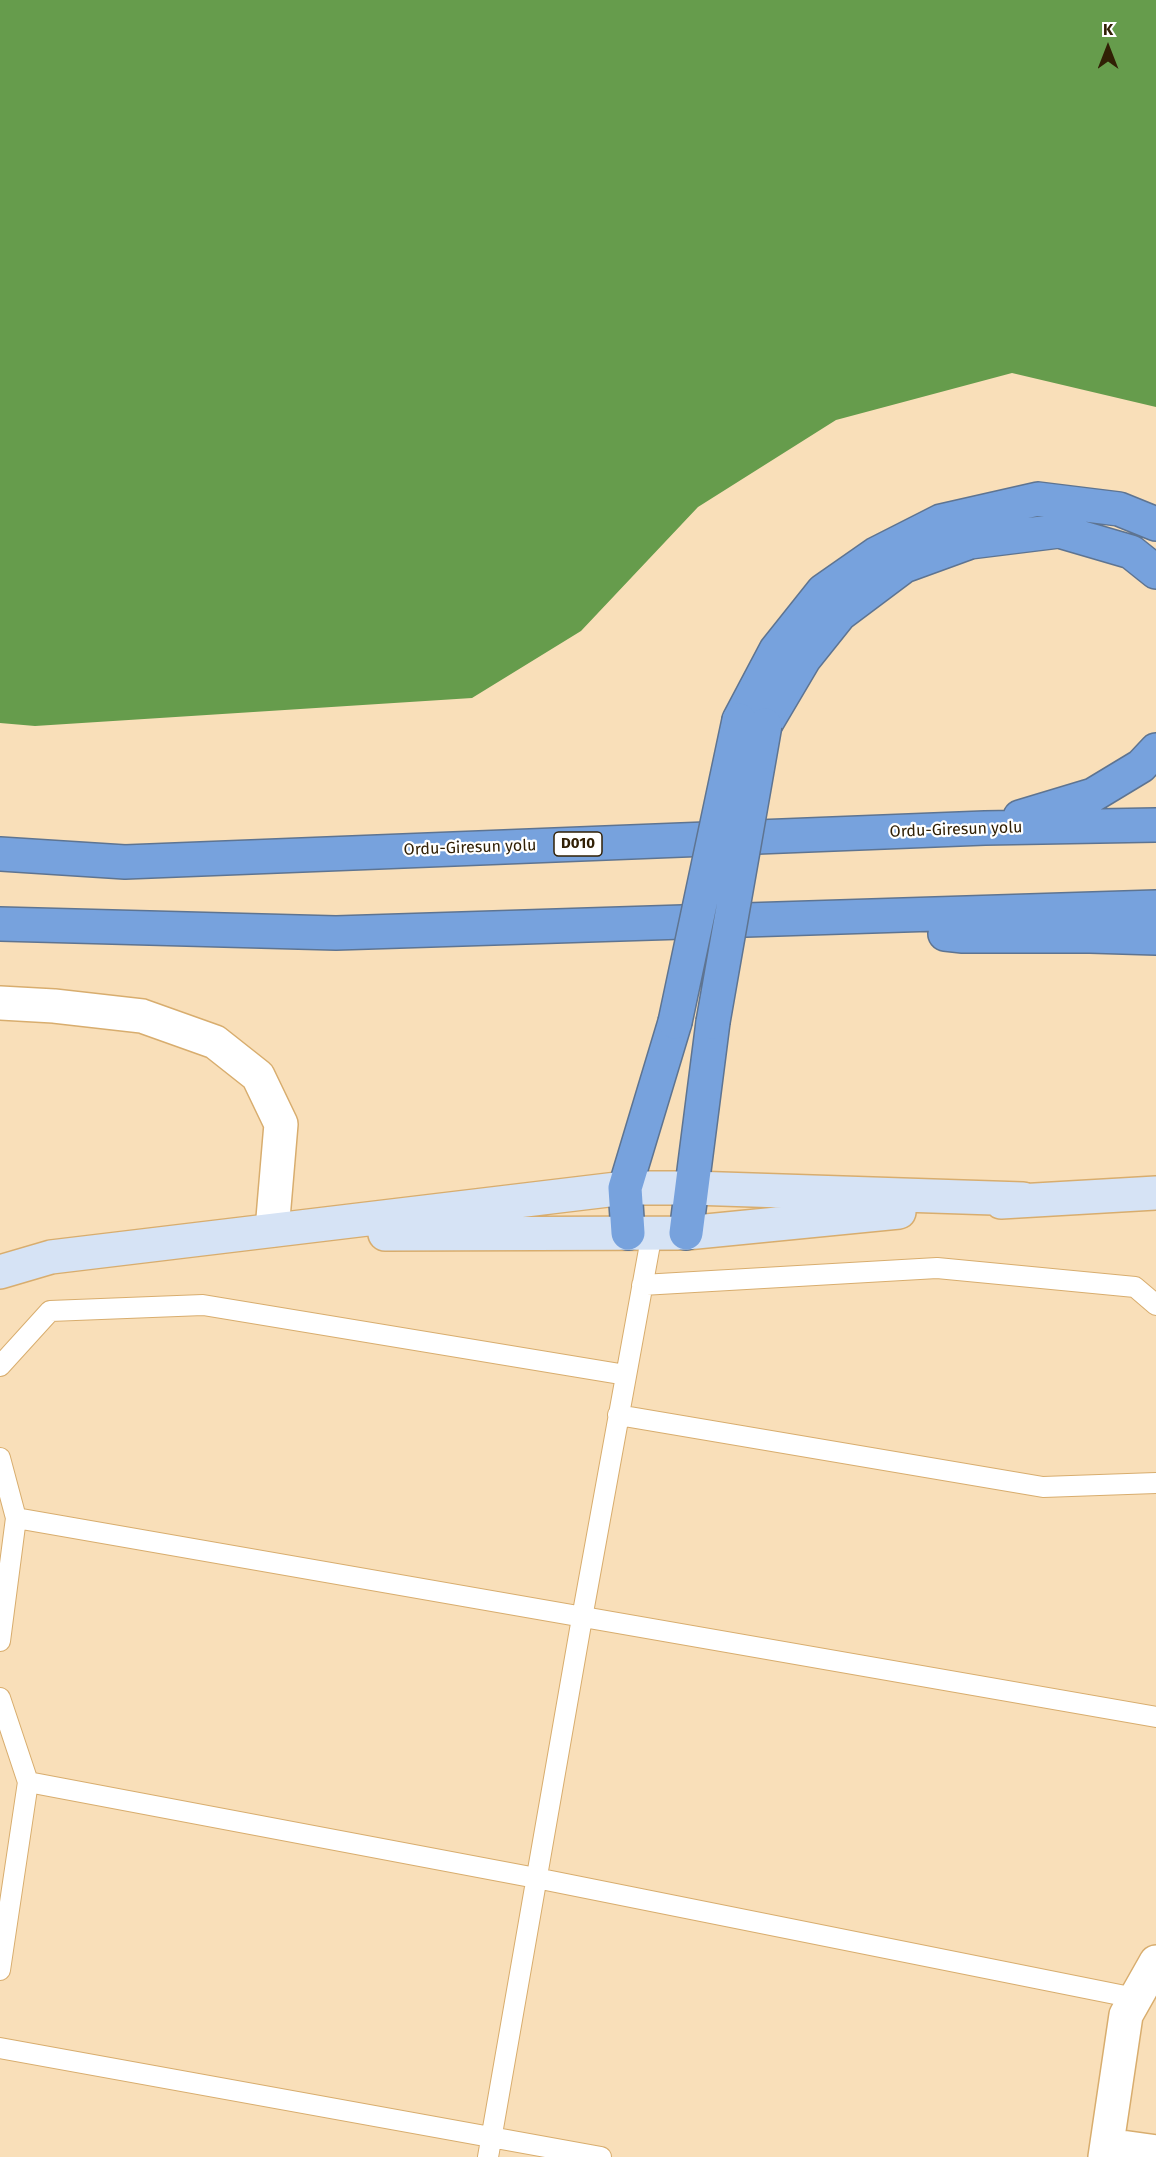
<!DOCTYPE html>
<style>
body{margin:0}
#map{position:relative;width:1156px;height:2157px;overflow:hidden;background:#f9dfb9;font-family:"Fira Sans",sans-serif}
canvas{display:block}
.north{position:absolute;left:1078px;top:18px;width:60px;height:60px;-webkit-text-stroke:4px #fff;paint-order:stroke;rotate:0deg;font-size:16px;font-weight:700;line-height:24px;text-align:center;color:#312005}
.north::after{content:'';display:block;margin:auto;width:21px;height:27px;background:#312005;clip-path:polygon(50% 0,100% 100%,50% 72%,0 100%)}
</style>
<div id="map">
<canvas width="1156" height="2157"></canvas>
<div class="north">K</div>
</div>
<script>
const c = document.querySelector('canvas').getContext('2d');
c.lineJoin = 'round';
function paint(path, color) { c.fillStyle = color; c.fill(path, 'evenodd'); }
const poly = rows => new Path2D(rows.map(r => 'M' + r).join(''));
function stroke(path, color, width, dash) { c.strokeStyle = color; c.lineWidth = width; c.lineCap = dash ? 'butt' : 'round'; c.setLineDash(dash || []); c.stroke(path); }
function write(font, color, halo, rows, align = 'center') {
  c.font = font + ' "Fira Sans",sans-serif'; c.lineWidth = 4.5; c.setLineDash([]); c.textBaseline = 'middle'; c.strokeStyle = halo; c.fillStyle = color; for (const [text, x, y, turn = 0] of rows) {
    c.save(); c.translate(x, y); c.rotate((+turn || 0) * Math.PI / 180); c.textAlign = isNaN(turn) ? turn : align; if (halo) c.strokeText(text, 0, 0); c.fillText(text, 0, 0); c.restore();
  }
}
paint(poly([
 [0,0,1156,0,1156,407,1012,373,836,420,698,507,581,631,472,698,35,726,0,723]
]), '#669c4c');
const lane = poly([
 [642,1285,937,1268,1135,1287,1156,1305],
 [0,1366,50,1311,203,1305,626,1375],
 [618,1415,1043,1487,1156,1483],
 [0,1458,16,1518,0,1641],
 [16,1518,1156,1717],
 [0,1698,28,1782,0,1970],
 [28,1782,536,1878,1135,1998],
 [0,2048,601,2157],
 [488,2157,582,1618,652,1233]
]);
const street = poly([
 [0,1003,54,1006,142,1016,215,1042,258,1076,281,1124,272,1230],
 [1107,2145,1156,2152],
 [1105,2157,1126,2015,1156,1962]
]);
const secondary = poly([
 [1001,1202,1156,1193],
 [385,1234,686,1233,899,1212],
 [0,1272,51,1257,625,1188,692,1188,1023,1199]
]);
const highway = poly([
 [739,720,776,650,823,591,876,554,941,521,1038,499,1119,509,1156,524],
 [765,725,804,659,840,614,904,566,970,542,1059,531,1131,552,1156,572],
 [1020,817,1093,795,1141,766,1156,750],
 [0,854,125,862,985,828,1156,825],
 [0,924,336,933,1156,907],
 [945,934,963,936,1090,936,1156,938],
 [628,1233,625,1188,675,1022],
 [686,1233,713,1022]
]);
stroke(lane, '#d8ad6e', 22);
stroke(street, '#d8ad6e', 36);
stroke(secondary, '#d8ad6e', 36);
stroke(highway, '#5e7491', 36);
stroke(lane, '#fff', 20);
stroke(street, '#fff', 33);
stroke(secondary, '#d6e3f5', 33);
stroke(highway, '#77a2dd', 33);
const highwayBridge = poly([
 [675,1022,739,720],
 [713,1022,765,725]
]);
stroke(highwayBridge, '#5e7491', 36, []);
stroke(highwayBridge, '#77a2dd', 33);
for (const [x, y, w] of [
 [578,844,48]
]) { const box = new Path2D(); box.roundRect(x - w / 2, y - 12, w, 24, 4.5); c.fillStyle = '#fff'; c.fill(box); stroke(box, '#312005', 1.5); }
write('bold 15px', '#312005', null, [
 ["D010",578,844]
]);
write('16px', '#312005', '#fff', [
 ["Ordu-Giresun yolu",956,830,-2],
 ["Ordu-Giresun yolu",470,848,-2]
]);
</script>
